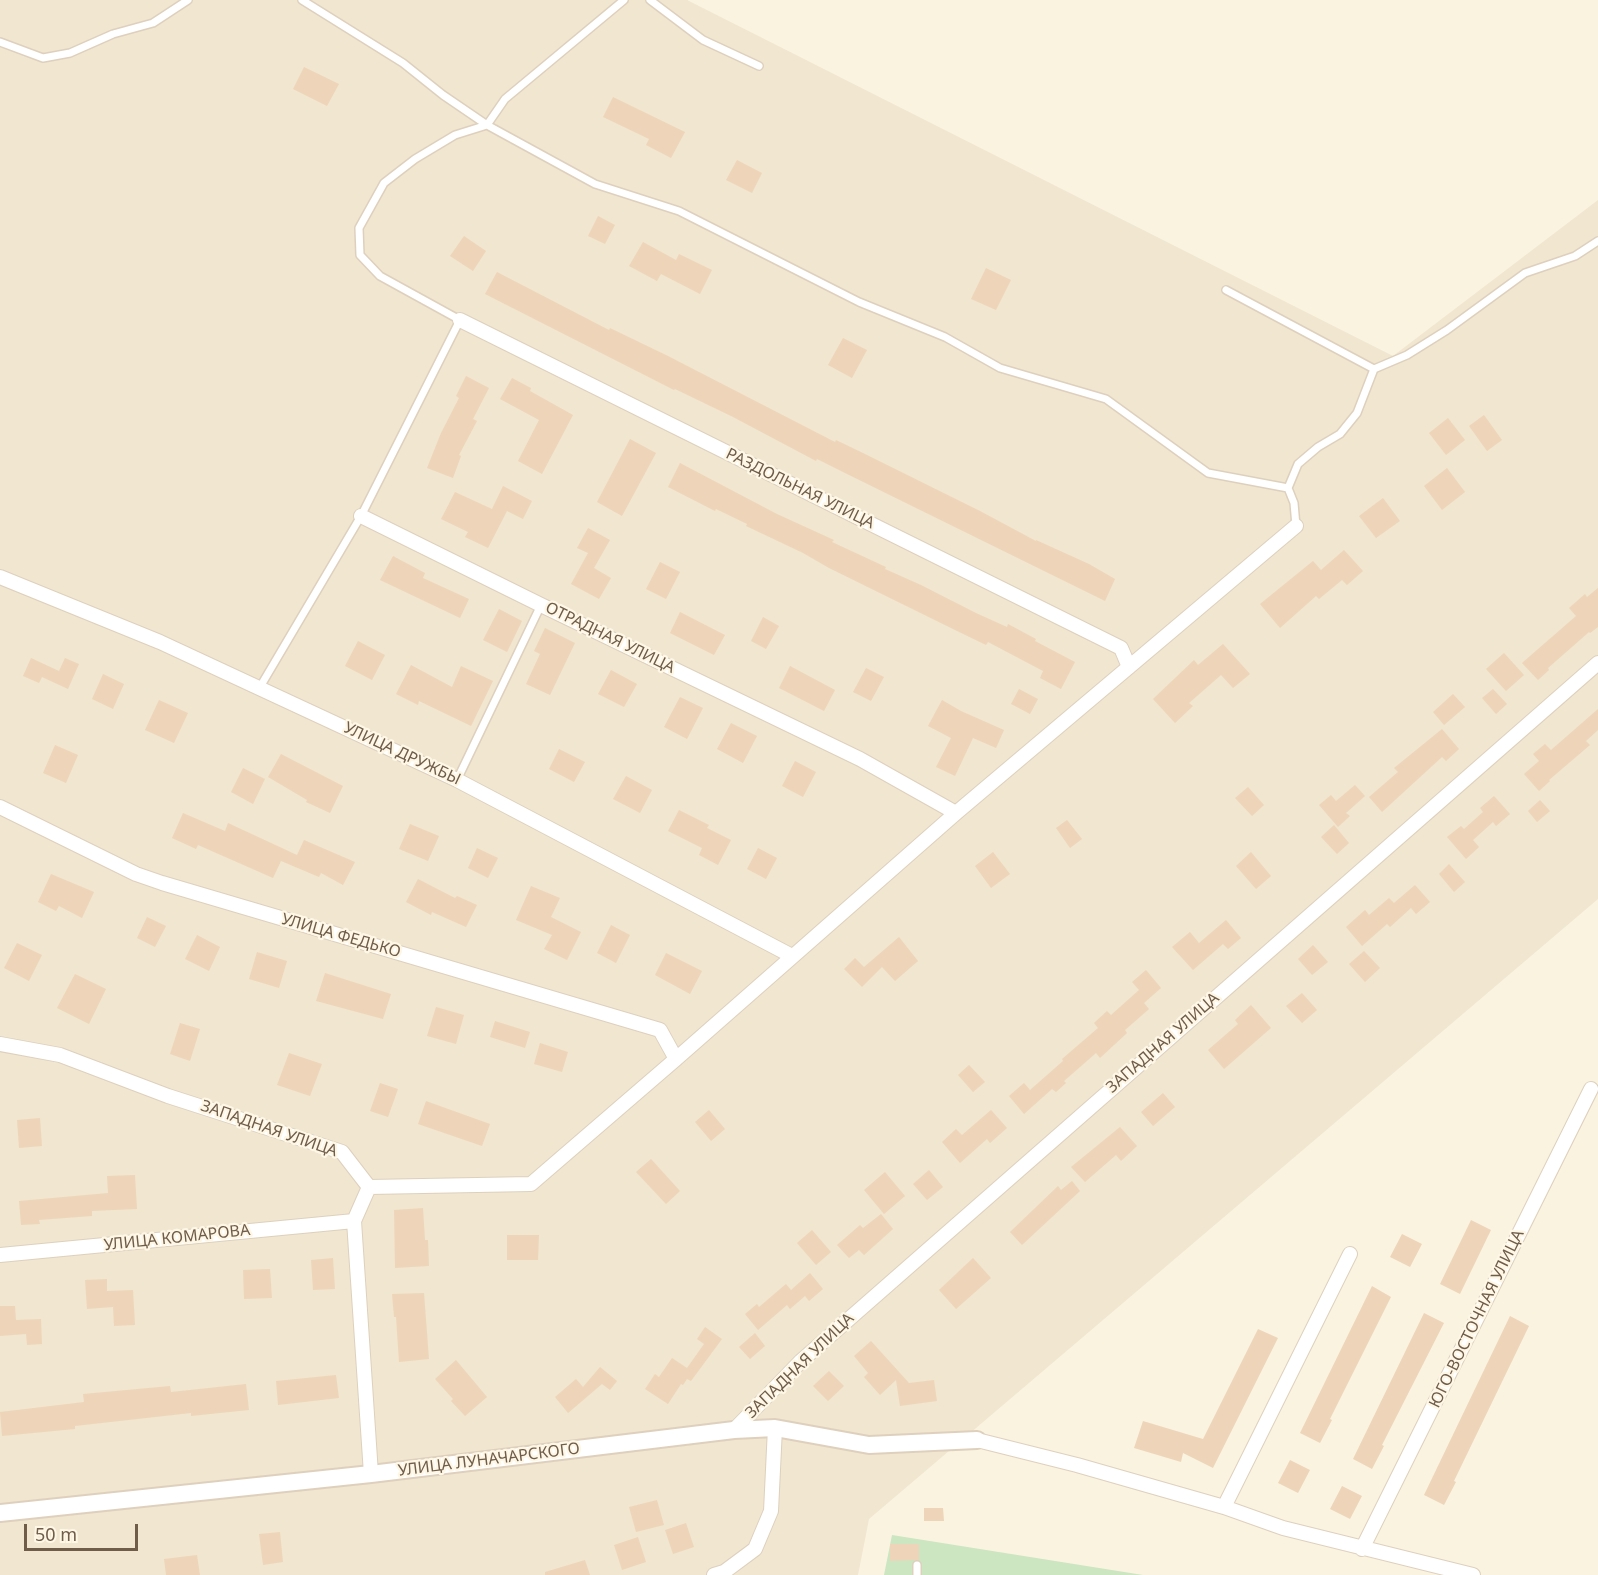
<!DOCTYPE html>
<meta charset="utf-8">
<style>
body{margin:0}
#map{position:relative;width:1598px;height:1575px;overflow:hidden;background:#faf3e0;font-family:"Noto Sans",sans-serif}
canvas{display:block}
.scale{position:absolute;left:24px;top:1524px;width:114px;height:27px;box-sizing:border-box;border:3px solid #6f5c49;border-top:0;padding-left:8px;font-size:18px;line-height:21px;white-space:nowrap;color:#6f5c49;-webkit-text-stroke:4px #fef7e6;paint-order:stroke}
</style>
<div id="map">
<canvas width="1598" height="1575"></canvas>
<div class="scale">50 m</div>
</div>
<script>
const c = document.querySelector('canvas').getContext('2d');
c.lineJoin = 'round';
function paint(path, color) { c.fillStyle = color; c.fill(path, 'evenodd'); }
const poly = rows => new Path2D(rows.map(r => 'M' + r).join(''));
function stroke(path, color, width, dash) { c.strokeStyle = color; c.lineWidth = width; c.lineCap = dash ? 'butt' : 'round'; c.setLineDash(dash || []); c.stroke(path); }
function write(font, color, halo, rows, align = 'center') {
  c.font = font + ' "Noto Sans",sans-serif'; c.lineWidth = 4.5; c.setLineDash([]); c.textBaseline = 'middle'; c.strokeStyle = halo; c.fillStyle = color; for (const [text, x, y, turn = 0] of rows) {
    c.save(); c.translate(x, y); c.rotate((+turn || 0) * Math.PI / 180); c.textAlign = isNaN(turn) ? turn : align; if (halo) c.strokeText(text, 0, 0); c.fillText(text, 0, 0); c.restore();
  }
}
paint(poly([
 [0,0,687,0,1393,356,1598,200,1598,899,869,1519,858,1575,0,1575]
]), '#f1e6cf');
paint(poly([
 [892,1535,1143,1575,884,1575]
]), '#cbe6c0');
paint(poly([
 [304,67,339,84,327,106,293,89],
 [613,97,685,132,671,158,646,145,649,139,603,117],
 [737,160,762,173,752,193,726,180],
 [598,216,615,225,605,244,588,236],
 [464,236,486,251,473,271,450,256],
 [643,242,676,260,679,254,712,270,700,294,661,274,657,281,629,266],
 [986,268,1011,280,996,310,971,299],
 [497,272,609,330,610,328,668,356,835,442,836,440,865,454,980,511,1036,541,1036,540,1089,564,1115,579,1105,601,845,473,817,459,816,461,733,417,675,389,674,390,485,294],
 [843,338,867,350,852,378,828,365],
 [466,376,489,388,473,419,477,421,459,455,461,456,453,478,427,468,441,433,459,398,456,396],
 [512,378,531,388,530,391,573,415,542,474,518,461,539,420,500,399],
 [1484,415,1502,440,1487,451,1469,426],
 [1448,418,1465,440,1446,455,1429,433],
 [630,439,656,453,622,516,597,502],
 [680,463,777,514,834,540,832,542,886,567,885,569,921,585,976,613,1007,627,1008,624,1036,639,1035,641,1075,662,1061,689,1040,678,1043,671,988,642,986,645,955,630,829,568,803,553,746,526,747,524,716,509,715,511,668,487],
 [1447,468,1465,492,1442,510,1424,486],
 [503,486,532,501,523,519,507,511,488,548,465,537,468,532,441,519,455,492,492,509],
 [1383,498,1400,521,1376,538,1359,516],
 [588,528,610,540,594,568,611,578,599,599,571,584,588,553,577,548],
 [1344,550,1363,571,1347,585,1342,580,1319,599,1316,596,1280,628,1260,604,1313,561,1321,570],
 [393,556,425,573,423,578,469,599,460,618,380,580],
 [660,562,680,572,666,599,646,589],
 [1598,588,1598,627,1590,633,1589,632,1548,668,1549,670,1538,680,1522,663,1576,616,1569,608,1585,594,1587,597],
 [499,609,522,621,507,652,483,640],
 [680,612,725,635,714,655,670,633],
 [763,617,779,626,766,649,751,641],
 [545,628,575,643,550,695,526,684,540,654,534,651],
 [358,641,385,655,372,680,345,666],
 [1223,644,1250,674,1233,688,1221,675,1189,703,1193,706,1175,723,1153,699,1194,660,1198,665],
 [1504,653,1524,675,1506,691,1486,669],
 [31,658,59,671,65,658,79,664,68,689,42,677,39,683,23,676],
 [411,665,452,687,461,666,493,681,471,726,419,701,418,705,396,694],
 [790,666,835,690,824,711,779,688],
 [866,668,884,677,871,701,853,692],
 [611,670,637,684,624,707,598,694],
 [103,674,124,684,113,709,92,699],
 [1019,689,1038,699,1030,714,1011,704],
 [1493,689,1507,704,1496,714,1482,698],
 [1453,694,1465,707,1444,725,1433,712],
 [680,697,703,708,687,739,664,727],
 [159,700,188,713,174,743,145,730],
 [942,700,961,711,1004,730,996,748,973,738,955,776,936,767,951,738,928,726],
 [1598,709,1598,730,1586,741,1590,745,1549,780,1550,781,1539,791,1524,774,1539,761,1533,754,1545,744,1551,750],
 [731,723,757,736,743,763,717,749],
 [1442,729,1459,749,1446,761,1442,757,1382,812,1369,797,1398,772,1394,768],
 [55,745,78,755,66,783,43,773],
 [559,749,585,762,574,782,549,769],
 [281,754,343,786,330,813,306,802,307,800,268,777],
 [795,761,816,772,803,797,782,786],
 [243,768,265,779,253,804,231,792],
 [626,776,652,790,640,813,613,799],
 [1355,785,1365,796,1346,813,1350,816,1338,827,1319,805,1331,795,1336,801],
 [1248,787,1264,805,1252,816,1235,798],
 [1494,796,1510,814,1496,826,1493,822,1473,840,1479,847,1466,859,1447,837,1461,826,1464,829,1483,812,1480,808],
 [1540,800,1550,811,1537,822,1528,811],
 [679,810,709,825,707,828,731,840,718,865,699,855,702,848,668,831],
 [183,813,225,831,228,823,297,855,304,840,355,862,343,885,321,873,319,877,281,861,273,878,198,845,196,849,172,838],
 [1067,820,1082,839,1070,848,1056,828],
 [410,824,439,836,428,861,399,849],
 [1334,825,1349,843,1337,854,1321,837],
 [477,848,498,858,488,878,468,868],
 [758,848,777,858,766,879,747,869],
 [993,852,1010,874,991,888,975,866],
 [1251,852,1271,876,1256,889,1236,866],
 [1449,864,1465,882,1454,892,1439,874],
 [51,874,94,892,82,918,59,906,56,911,38,902],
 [418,879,455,898,457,896,477,905,466,927,432,912,431,915,406,902],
 [1415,885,1430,902,1416,914,1411,908,1390,927,1387,924,1362,946,1346,927,1365,910,1369,915,1389,898,1394,903],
 [531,886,560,898,551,917,581,932,567,960,544,949,552,935,516,920],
 [147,917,166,926,155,947,137,938],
 [1226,920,1241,938,1228,949,1223,944,1193,970,1172,947,1190,932,1199,943],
 [611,925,630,935,616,963,597,953],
 [197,935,220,947,209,971,185,959],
 [899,937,918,961,895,981,882,967,862,987,844,969,855,958,864,967],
 [17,943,42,955,29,981,4,968],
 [1313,945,1328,962,1312,975,1298,959],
 [1364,951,1380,968,1365,982,1349,964],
 [257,952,287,961,279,988,249,979],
 [666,953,702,971,690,994,655,975],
 [1146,970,1161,988,1144,1003,1149,1009,1125,1030,1127,1033,1100,1058,1096,1053,1064,1081,1066,1083,1056,1092,1052,1089,1024,1114,1009,1096,1024,1083,1030,1090,1063,1061,1062,1059,1098,1028,1094,1023,1107,1011,1111,1015,1139,990,1132,982],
 [325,973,391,994,383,1019,316,1001],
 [75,974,106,989,89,1024,57,1008],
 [1302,993,1317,1010,1302,1023,1286,1006],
 [1251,1005,1271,1028,1224,1069,1208,1050,1238,1024,1235,1020],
 [436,1007,464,1015,456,1044,427,1036],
 [495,1021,530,1032,525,1048,490,1037],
 [180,1023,200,1029,190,1061,170,1054],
 [540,1043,568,1052,562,1072,534,1064],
 [289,1053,322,1064,310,1096,277,1085],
 [969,1065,985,1082,973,1092,958,1075],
 [380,1083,398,1089,388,1117,370,1111],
 [1163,1093,1175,1107,1153,1126,1141,1112],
 [426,1101,490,1124,482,1146,418,1124],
 [709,1110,725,1129,711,1141,695,1122],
 [991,1110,1007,1128,990,1143,987,1139,960,1163,942,1142,956,1129,962,1135],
 [40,1118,42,1146,19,1148,17,1120],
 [1120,1127,1137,1146,1121,1161,1116,1155,1085,1182,1071,1167],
 [651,1159,680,1191,666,1204,636,1172],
 [929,1170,943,1187,927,1200,913,1184],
 [885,1172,905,1196,884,1214,864,1190],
 [135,1175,137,1209,92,1211,92,1216,39,1220,40,1224,21,1225,19,1201,108,1193,107,1176],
 [1072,1181,1080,1191,1022,1245,1010,1232,1058,1186,1061,1190],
 [423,1208,425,1240,428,1240,429,1266,395,1268,394,1210],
 [881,1214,893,1229,864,1255,859,1250,849,1258,837,1245,860,1225,863,1228],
 [1471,1220,1491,1230,1460,1294,1440,1284],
 [812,1230,831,1252,816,1265,797,1243],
 [1402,1234,1422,1244,1410,1267,1390,1257],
 [507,1235,539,1235,538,1260,507,1260],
 [333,1258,335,1289,313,1290,311,1260],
 [973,1258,991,1278,956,1309,939,1290],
 [270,1269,272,1298,244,1299,243,1270],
 [810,1273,823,1289,809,1301,805,1296,790,1309,787,1305,758,1330,745,1314,757,1304,759,1307,786,1284,791,1290],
 [107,1279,107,1291,133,1290,135,1325,114,1326,113,1307,87,1309,85,1280],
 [1372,1286,1391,1297,1330,1419,1332,1420,1320,1443,1300,1433],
 [424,1293,429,1359,399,1362,396,1317,394,1317,392,1294],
 [0,1306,15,1306,16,1320,41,1319,42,1344,27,1345,26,1334,0,1336],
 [1424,1313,1444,1323,1382,1445,1384,1446,1372,1469,1353,1459],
 [1510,1316,1529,1326,1454,1481,1456,1482,1444,1505,1424,1495],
 [705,1327,722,1339,691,1381,687,1379,683,1385,681,1384,668,1404,645,1389,655,1374,659,1377,672,1358,687,1368,704,1344,697,1339],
 [1258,1329,1278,1338,1213,1468,1183,1453,1181,1462,1134,1448,1143,1421,1203,1439],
 [755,1333,765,1346,750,1359,739,1347],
 [871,1341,909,1383,934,1380,937,1401,900,1406,896,1380,880,1395,864,1377,868,1373,854,1356],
 [456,1360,487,1397,465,1416,451,1401,453,1399,435,1379],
 [600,1367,617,1381,610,1390,602,1384,568,1413,555,1397,576,1379,583,1387],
 [829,1371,844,1386,828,1401,813,1386],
 [336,1375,339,1398,278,1405,276,1381],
 [246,1384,249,1410,191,1416,191,1413,75,1426,75,1429,2,1436,0,1412,84,1402,83,1394,170,1386,171,1392],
 [1290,1460,1310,1470,1298,1493,1278,1483],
 [1342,1486,1362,1496,1350,1519,1330,1509],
 [657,1500,664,1525,636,1532,629,1507],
 [924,1508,943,1508,944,1521,924,1521],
 [686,1523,694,1547,673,1554,665,1530],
 [280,1532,283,1562,263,1565,259,1534],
 [638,1537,646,1562,622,1570,614,1545],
 [890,1544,919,1544,919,1560,890,1561],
 [197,1555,200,1575,166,1575,164,1559],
 [585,1560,590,1575,545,1575,545,1572]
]), '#eed5ba');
const service = poly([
 [302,0,403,63,443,95,487,125,505,99,624,0],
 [650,0,703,40,759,66],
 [0,42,43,58,70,53,113,34,153,23,188,0],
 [1226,290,1374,369,1357,413,1340,434,1318,447,1298,464,1288,488],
 [1374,369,1407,355,1447,330,1525,273,1575,256,1598,241],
 [260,687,361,516,460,320,380,276,360,255,359,228,384,183,415,159,455,135,487,125,595,184,679,211,859,302,945,337,1000,368,1106,399,1208,473,1288,488,1294,503,1296,526],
 [457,780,541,605],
 [917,1565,917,1575]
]);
const minor = poly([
 [460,320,1121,648,1129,667],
 [361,516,541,605,860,759,956,813],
 [0,577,160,642,457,780,792,956],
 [0,807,136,874,162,883,660,1030,676,1059],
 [0,1044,60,1055,168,1096,342,1152,369,1187,531,1184,676,1059,956,813,1296,526],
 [369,1187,354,1221,371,1474],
 [0,1255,354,1221],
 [734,1430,801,1361,1598,663],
 [977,1440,1077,1465,1224,1507,1283,1528,1473,1575],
 [1224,1507,1350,1254],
 [1362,1549,1591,1089],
 [714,1575,724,1572,755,1549,771,1511,775,1428]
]);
const tertiary = poly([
 [0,1513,371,1474,734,1430,775,1428,869,1445,977,1440]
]);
stroke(service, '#ded0bd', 10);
stroke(minor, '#ded0bd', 16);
stroke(tertiary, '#ded0bd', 20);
stroke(service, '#fff', 7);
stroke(minor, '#fff', 14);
stroke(tertiary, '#fff', 16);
write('16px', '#6f5c49', '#fef7e6', [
 ["РАЗДОЛЬНАЯ УЛИЦА",800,489,26],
 ["ОТРАДНАЯ УЛИЦА",610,638,26],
 ["УЛИЦА ДРУЖБЫ",402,754,25],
 ["УЛИЦА ФЕДЬКО",341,936,16],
 ["ЗАПАДНАЯ УЛИЦА",1163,1043,-41],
 ["ЗАПАДНАЯ УЛИЦА",269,1129,19],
 ["УЛИЦА КОМАРОВА",177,1238,-6],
 ["ЮГО-ВОСТОЧНАЯ УЛИЦА",1477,1319,-64],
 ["ЗАПАДНАЯ УЛИЦА",800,1366,-44],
 ["УЛИЦА ЛУНАЧАРСКОГО",489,1460,-7]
]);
</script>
